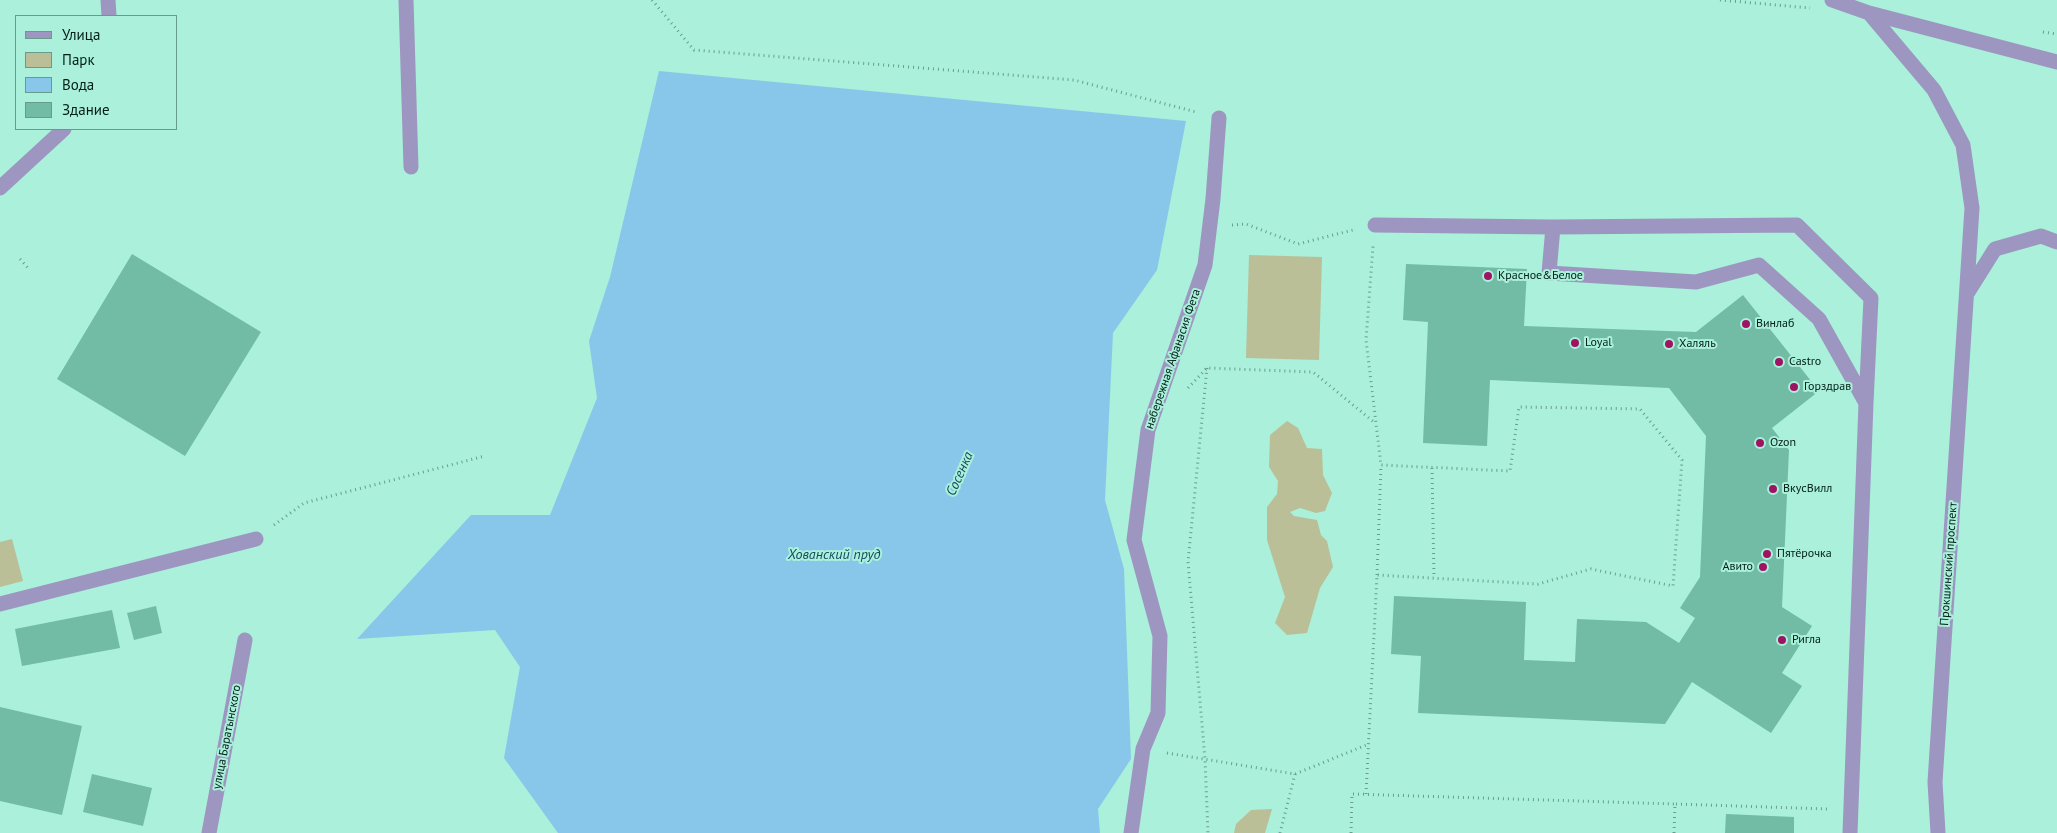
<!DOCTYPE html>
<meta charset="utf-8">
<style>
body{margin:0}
#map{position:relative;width:2057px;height:833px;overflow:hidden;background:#aaf0da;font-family:"PT Sans",sans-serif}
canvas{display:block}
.legend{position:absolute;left:15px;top:15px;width:162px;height:115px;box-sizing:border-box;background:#aaf0da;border:1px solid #679c8c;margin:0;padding:6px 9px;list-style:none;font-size:15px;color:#021e17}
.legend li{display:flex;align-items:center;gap:10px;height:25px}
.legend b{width:25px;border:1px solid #679c8c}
</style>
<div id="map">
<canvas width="2057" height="833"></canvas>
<ul class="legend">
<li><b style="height:6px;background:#9d96c1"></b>Улица</li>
<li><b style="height:14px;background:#babf98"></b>Парк</li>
<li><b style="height:14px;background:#88c7ea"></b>Вода</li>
<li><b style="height:14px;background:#72bba5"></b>Здание</li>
</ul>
</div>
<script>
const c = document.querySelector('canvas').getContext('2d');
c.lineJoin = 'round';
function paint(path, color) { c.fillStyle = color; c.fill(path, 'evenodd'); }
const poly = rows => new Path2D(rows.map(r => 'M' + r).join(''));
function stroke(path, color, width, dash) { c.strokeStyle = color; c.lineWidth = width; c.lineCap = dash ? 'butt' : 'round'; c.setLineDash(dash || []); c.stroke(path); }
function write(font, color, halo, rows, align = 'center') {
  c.font = font + ' "PT Sans",sans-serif'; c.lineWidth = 4; c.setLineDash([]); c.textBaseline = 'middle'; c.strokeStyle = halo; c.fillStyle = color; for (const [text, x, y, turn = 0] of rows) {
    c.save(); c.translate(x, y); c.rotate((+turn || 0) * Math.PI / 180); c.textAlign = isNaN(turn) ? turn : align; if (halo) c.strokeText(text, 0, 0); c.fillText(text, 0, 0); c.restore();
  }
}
paint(poly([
 [1249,255,1322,257,1319,360,1246,358],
 [1287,421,1298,428,1307,448,1322,449,1323,475,1332,493,1325,511,1316,513,1300,508,1290,512,1294,516,1317,520,1321,535,1327,541,1333,567,1320,588,1307,633,1287,635,1275,623,1285,597,1267,540,1267,507,1277,494,1278,481,1269,467,1270,435],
 [12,539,23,581,0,587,0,542],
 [1272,809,1265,833,1234,833,1236,824,1251,810]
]), '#babf98');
paint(poly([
 [659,71,1186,121,1157,270,1113,333,1105,500,1124,569,1131,759,1098,809,1100,833,558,833,504,758,520,667,495,630,357,639,471,515,550,515,597,398,589,341,610,277]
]), '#88c7ea');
paint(poly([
 [132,254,261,332,185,456,57,379],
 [1406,264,1527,269,1524,326,1696,332,1743,295,1819,391,1772,428,1789,450,1782,607,1812,626,1782,673,1802,686,1771,733,1692,682,1665,724,1418,713,1421,656,1391,654,1394,596,1526,602,1524,660,1575,662,1577,619,1646,622,1679,643,1695,618,1680,608,1700,577,1706,436,1669,388,1490,380,1487,446,1423,443,1428,322,1403,320],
 [156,606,162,633,134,640,127,613],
 [112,610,120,648,22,666,15,629],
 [0,707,82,726,62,815,0,801],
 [92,774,152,788,143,826,83,812],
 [1726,814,1794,817,1794,833,1725,833]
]), '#72bba5');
stroke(poly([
 [652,0,694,50,1074,80,1196,112],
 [1720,0,1810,8],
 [2043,32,2057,34],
 [1232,225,1246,224,1298,244,1353,230],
 [20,259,29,269],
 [1207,368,1188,562,1205,759,1208,833],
 [1188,388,1207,368,1313,372,1375,423],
 [1432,468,1434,578],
 [274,525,304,503,485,456],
 [1377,575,1381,465],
 [1167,753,1295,774,1369,744],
 [1366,794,1377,575,1538,584,1591,569,1673,586,1682,460,1640,409,1519,407,1510,471,1381,465,1366,340,1373,246],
 [1280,833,1295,774],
 [1351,833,1352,794,1675,804],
 [1674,833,1675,804,1828,809]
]), '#689e8d', 3, [1, 4]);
stroke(poly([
 [108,0,109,16],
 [406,0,411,167],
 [1832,0,1869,13,1934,90,1963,145,1972,208,1935,782,1938,833],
 [1869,13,2057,62],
 [0,188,64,129],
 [1375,225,1553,227,1549,273,1696,282,1759,265,1819,319,1866,403,1850,833],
 [1553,227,1797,225,1871,298,1866,403],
 [1968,292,1995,249,2041,236,2057,242],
 [0,604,256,539],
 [209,833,245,640],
 [1131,833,1143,749,1158,713,1160,636,1134,540,1148,430,1205,265,1213,199,1219,118]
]), '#9d96c1', 15);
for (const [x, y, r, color] of [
 [1488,276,5,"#9e1462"],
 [1746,324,5,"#9e1462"],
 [1575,343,5,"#9e1462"],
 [1669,344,5,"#9e1462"],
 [1779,362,5,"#9e1462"],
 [1794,387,5,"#9e1462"],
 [1760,443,5,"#9e1462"],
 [1773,489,5,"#9e1462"],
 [1767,554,5,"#9e1462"],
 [1763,567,5,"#9e1462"],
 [1782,640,5,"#9e1462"]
]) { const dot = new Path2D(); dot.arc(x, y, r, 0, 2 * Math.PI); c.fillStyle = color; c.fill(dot); stroke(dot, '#aaf0da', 2); }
write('12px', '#021e17', '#aaf0da', [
 ["Красное&Белое",1498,276],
 ["Винлаб",1756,324],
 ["Loyal",1585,343],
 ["Халяль",1679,344],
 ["Castro",1789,362],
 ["Горздрав",1804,387],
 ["Ozon",1770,443],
 ["ВкусВилл",1783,489],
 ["Пятёрочка",1777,554],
 ["Авито",1753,567,"right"],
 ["Ригла",1792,640]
], 'left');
write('12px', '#021e17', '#aaf0da', [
 ["набережная Афанасия Фета",1173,359,-71],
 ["Прокшинский проспект",1949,564,-86],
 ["улица Баратынского",227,737,-79]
]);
write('italic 14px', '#164961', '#aaf0da', [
 ["Сосенка",960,474,-66],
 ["Хованский пруд",834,555]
]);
</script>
